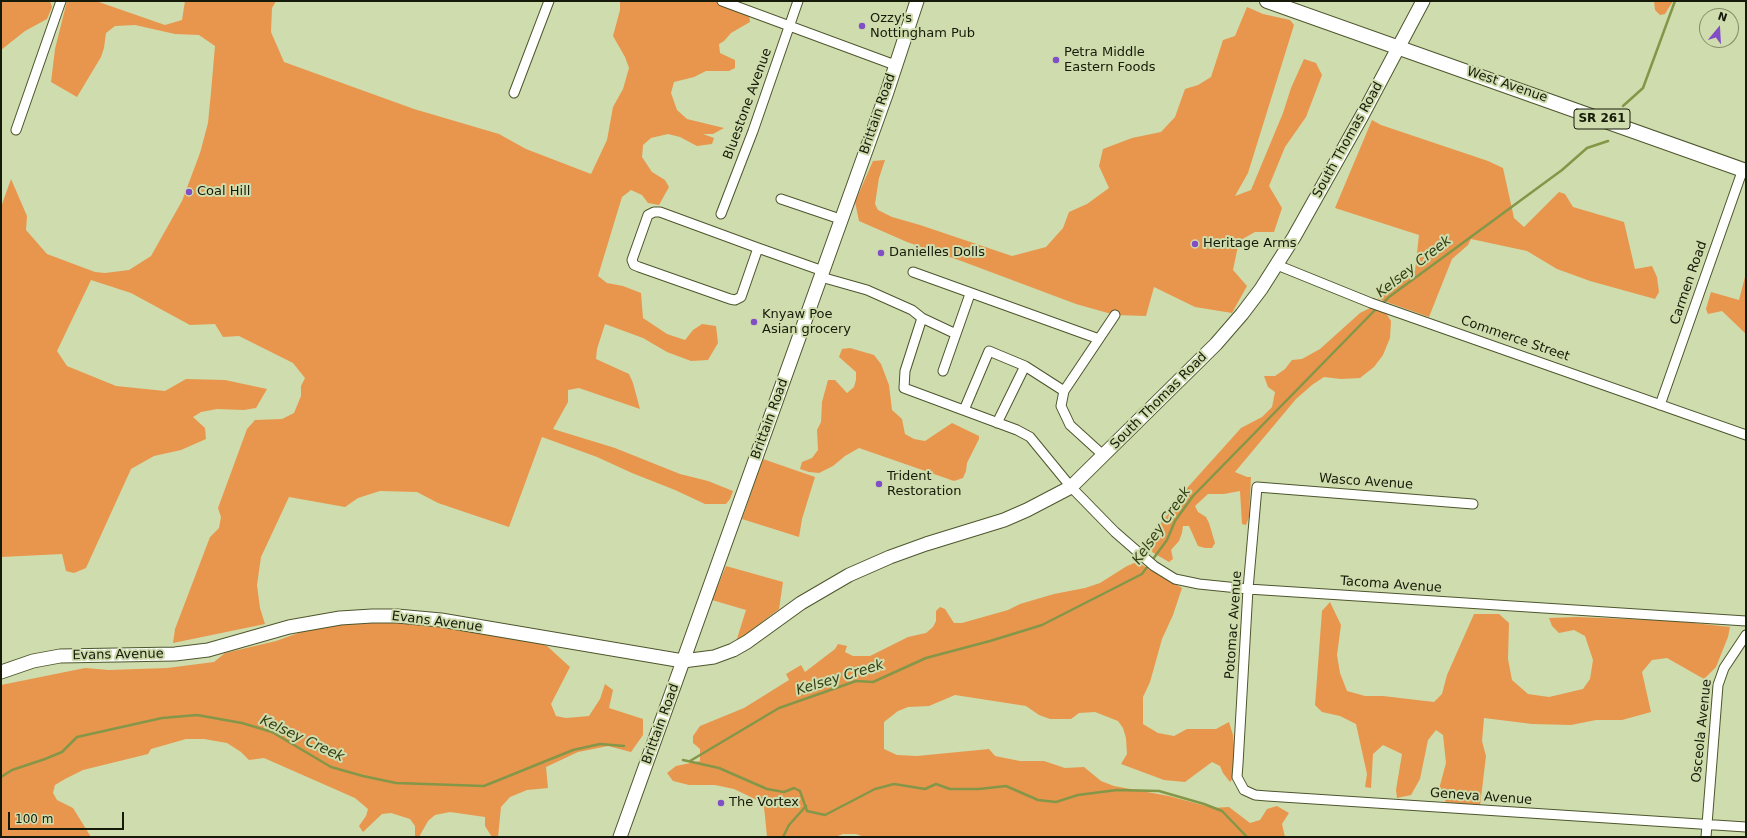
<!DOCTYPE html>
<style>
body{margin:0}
#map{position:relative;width:1747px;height:838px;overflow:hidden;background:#cfdcad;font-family:"DejaVu Sans",sans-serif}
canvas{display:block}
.frame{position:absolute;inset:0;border:2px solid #161a09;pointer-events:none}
.north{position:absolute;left:1699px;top:8px;width:40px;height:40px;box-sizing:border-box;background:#cfdcad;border:1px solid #858e6b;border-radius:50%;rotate:18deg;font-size:11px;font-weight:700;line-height:16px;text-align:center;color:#161a09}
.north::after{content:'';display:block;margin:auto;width:14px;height:18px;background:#814ec6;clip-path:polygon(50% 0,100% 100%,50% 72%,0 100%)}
.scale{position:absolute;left:8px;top:812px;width:116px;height:18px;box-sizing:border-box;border:2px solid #161a09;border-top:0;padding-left:5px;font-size:12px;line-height:14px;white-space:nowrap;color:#161a09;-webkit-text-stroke:3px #cfdcad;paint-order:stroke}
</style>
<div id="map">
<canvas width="1747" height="838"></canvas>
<div class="frame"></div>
<div class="north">N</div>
<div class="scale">100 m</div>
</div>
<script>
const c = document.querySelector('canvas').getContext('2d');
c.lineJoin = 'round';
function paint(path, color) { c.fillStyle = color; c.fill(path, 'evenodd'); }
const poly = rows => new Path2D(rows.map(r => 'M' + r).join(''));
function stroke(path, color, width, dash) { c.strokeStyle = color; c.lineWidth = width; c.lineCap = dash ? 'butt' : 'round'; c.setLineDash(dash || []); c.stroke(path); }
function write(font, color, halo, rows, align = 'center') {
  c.font = font + ' "DejaVu Sans",sans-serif'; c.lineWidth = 4; c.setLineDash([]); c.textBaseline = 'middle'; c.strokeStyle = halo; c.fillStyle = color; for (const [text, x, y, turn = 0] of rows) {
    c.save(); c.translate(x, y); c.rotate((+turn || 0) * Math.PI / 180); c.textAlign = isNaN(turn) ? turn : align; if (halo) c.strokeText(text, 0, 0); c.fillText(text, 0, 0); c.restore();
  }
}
paint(poly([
 [1,1,50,1,52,7,47,19,25,31,1,50],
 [67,1,96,1,165,25,182,20,185,1,276,1,272,8,271,32,284,62,414,109,499,134,526,149,591,174,607,140,613,107,623,89,629,68,625,57,613,36,620,10,620,1,718,1,749,15,750,22,731,33,724,41,719,44,720,53,735,60,735,68,729,71,706,71,694,77,674,82,671,93,677,110,687,119,724,128,713,134,703,134,714,138,712,144,697,146,680,137,668,134,651,138,643,145,642,157,652,172,665,180,669,187,659,205,648,203,642,195,631,190,622,197,598,276,607,283,623,286,641,293,643,318,667,334,685,340,693,330,702,324,716,326,718,343,708,360,691,361,667,352,643,338,605,324,597,349,596,359,629,374,633,383,640,409,579,388,568,390,568,402,553,429,615,448,680,474,708,481,733,491,730,499,726,504,705,504,675,490,632,473,597,457,542,437,509,527,438,503,417,492,380,491,358,498,345,507,289,497,261,557,257,585,260,608,265,624,173,643,175,629,210,537,219,528,221,517,218,508,247,429,255,420,282,419,294,413,301,396,301,386,305,378,293,363,239,336,223,337,215,324,190,325,131,293,91,280,57,351,67,366,116,386,165,391,186,379,225,380,267,389,256,408,244,410,217,409,201,412,193,417,205,428,206,439,181,450,154,456,131,469,86,568,74,573,66,571,62,554,1,557,1,207,11,179,27,216,26,230,47,254,95,272,105,273,129,270,151,256,182,201,200,153,208,123,211,92,215,46,199,35,175,34,135,25,115,26,106,33,104,48,101,57,77,97,51,82,55,49],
 [1654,1,1673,1,1665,14,1660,15,1655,10],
 [1247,7,1263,14,1290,20,1294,25,1248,173,1235,196,1251,190,1283,113,1291,88,1304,59,1316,63,1322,75,1306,117,1285,147,1269,186,1282,208,1274,232,1255,232,1239,241,1233,270,1247,286,1232,313,1195,307,1154,287,1146,316,1115,315,1076,304,964,262,907,242,859,221,855,202,873,161,885,160,879,178,875,204,878,210,892,217,920,225,1012,256,1046,247,1063,228,1069,212,1087,204,1109,188,1099,166,1103,149,1132,138,1161,132,1175,117,1185,89,1198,85,1211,77,1223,40,1235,36],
 [1372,120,1381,125,1488,161,1503,168,1514,218,1524,227,1559,192,1565,194,1573,207,1624,222,1635,269,1652,266,1657,277,1659,292,1655,299,1590,281,1557,269,1527,251,1471,239,1468,245,1452,259,1429,317,1378,299,1392,285,1415,271,1419,235,1335,208],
 [1746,273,1746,334,1722,311,1708,314,1706,309,1711,292,1739,300],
 [1370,308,1384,310,1391,321,1390,338,1383,355,1374,367,1360,378,1341,379,1324,377,1312,385,1296,399,1235,472,1247,477,1251,477,1249,517,1246,525,1242,524,1240,491,1224,494,1208,494,1195,506,1198,512,1206,517,1209,523,1215,543,1212,548,1205,548,1198,546,1189,526,1183,526,1182,533,1179,541,1171,550,1173,559,1169,562,1152,552,1154,538,1154,530,1170,512,1188,487,1241,428,1262,417,1272,407,1275,392,1268,387,1264,376,1275,376,1285,369,1292,360,1302,359,1320,349,1360,313],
 [850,348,874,355,881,364,889,385,892,410,902,419,905,434,914,439,925,441,952,423,979,436,979,439,967,463,966,471,963,478,954,481,859,448,845,456,833,466,819,473,809,472,800,469,802,462,812,458,818,450,817,430,821,422,822,402,828,380,835,380,847,393,854,387,856,380,856,372,839,357,842,349],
 [763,459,815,477,802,519,799,537,742,519],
 [1137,562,1182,588,1173,615,1162,639,1150,682,1143,697,1143,724,1158,733,1174,736,1187,729,1216,729,1229,722,1233,735,1234,748,1233,778,1230,782,1223,773,1220,766,1212,762,1185,782,1164,780,1121,764,1127,754,1126,738,1123,728,1118,721,1095,712,1079,713,1071,719,1050,719,1039,715,1026,706,955,695,929,706,908,707,898,711,884,722,884,749,897,755,917,756,989,749,995,756,1020,761,1044,761,1065,768,1084,767,1101,781,1114,786,1169,796,1213,808,1229,807,1250,823,1260,820,1267,809,1277,806,1289,813,1282,824,1285,837,864,837,856,834,843,834,835,837,767,837,765,816,764,808,759,801,734,789,715,785,689,785,673,781,667,773,676,766,700,761,700,749,693,743,693,736,700,726,744,708,789,680,786,674,801,665,805,672,835,649,838,644,847,646,845,652,853,656,870,656,908,637,926,633,933,627,936,621,936,611,940,607,945,609,954,623,962,623,1008,610,1020,604,1054,594,1085,588,1100,583,1127,566],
 [726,566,783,582,779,609,736,642,746,610,712,600],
 [1330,602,1341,625,1337,655,1340,673,1347,691,1365,696,1383,696,1434,702,1442,694,1447,675,1474,614,1499,614,1509,623,1508,659,1512,680,1528,694,1549,697,1583,689,1590,679,1593,660,1585,636,1574,630,1559,633,1552,626,1549,618,1578,617,1676,621,1730,627,1728,637,1716,667,1704,679,1667,658,1652,660,1642,672,1651,712,1622,720,1596,720,1571,725,1532,724,1484,718,1482,741,1486,756,1480,806,1446,802,1439,789,1446,763,1443,735,1436,730,1428,740,1420,779,1411,795,1397,798,1396,790,1402,754,1383,745,1373,754,1371,788,1365,787,1367,774,1356,724,1340,716,1322,712,1315,705,1322,611],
 [362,620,415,622,529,640,547,646,570,667,551,704,556,716,566,718,589,716,600,699,605,684,613,690,609,708,643,719,643,735,631,752,608,746,578,752,546,767,548,788,527,790,510,797,501,807,498,837,492,837,490,834,485,826,485,817,450,812,435,815,428,821,419,837,415,837,415,826,410,819,391,813,382,814,363,832,359,826,366,816,368,809,355,798,264,758,249,760,241,752,227,743,204,739,186,739,151,749,148,754,83,770,65,779,55,785,53,793,57,800,73,808,91,837,1,837,1,685,85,668,109,670,167,668,214,662,225,653,276,641,304,631]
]), '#e8964d');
stroke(poly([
 [1623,106,1643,88,1675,1],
 [1381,305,1389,297,1562,170,1587,148,1608,141],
 [683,760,719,768,767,789,784,792,794,788,800,791,807,811,825,815,875,789,894,784,925,789,936,784,950,789,979,789,1006,786,1038,800,1056,802,1078,795,1117,790,1159,791,1204,804,1222,811,1247,837],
 [690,761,779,708,856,681,873,682,926,658,990,641,1042,625,1142,574,1167,540,1175,521,1193,496,1377,308],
 [1,777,12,770,45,759,62,752,77,737,162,718,197,715,242,723,272,732,331,767,363,776,396,783,484,786,573,750,600,744,624,746],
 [783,837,789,825,806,806]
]), '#849648', 2.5);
const street = poly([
 [722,1,895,65],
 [514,93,549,1],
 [16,130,61,1],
 [781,199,840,219],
 [721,214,753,131,798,1],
 [758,248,741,297,735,300,730,299,639,267,634,265,632,260,648,215,654,212,660,212,758,248,823,271],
 [1277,265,1371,303,1746,435],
 [913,272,1099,339],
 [821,277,867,290,912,310,922,318,956,334],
 [922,318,905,371,904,388,1017,430,1030,437,1071,487,1115,532,1154,566,1175,579,1199,584,1248,589,1746,621],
 [943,371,970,294],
 [1660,405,1743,169],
 [964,410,989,351,1025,366,1064,391],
 [997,423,1025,366],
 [1103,455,1070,425,1061,406,1064,391,1115,315],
 [1473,504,1257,487,1248,589,1238,764,1237,777,1244,790,1255,795,1267,796,1746,827],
 [1706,837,1718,685,1724,668,1746,635]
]);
const secondary = poly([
 [1,672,33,661,60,656,175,654,208,650,289,627,340,618,372,616,397,616,441,620,683,661,714,657,733,650,747,642,801,603,849,575,890,557,926,544,1004,520,1027,510,1071,487,1216,344,1242,314,1261,289,1294,237,1363,114,1423,1],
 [620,837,887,92,917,1]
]);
const primary = poly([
 [1267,1,1746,171]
]);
stroke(street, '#4d562d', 11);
stroke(secondary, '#4d562d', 15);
stroke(primary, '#4d562d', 16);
stroke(street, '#fff', 9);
stroke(secondary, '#fff', 13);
stroke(primary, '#fff', 14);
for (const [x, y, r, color] of [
 [862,26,4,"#814ec6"],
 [1056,60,4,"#814ec6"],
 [189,192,4,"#814ec6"],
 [1195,244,4,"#814ec6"],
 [881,253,4,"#814ec6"],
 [754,322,4,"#814ec6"],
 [879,484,4,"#814ec6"],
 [721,803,4,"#814ec6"]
]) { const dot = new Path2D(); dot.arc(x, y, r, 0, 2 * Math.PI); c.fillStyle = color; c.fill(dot); stroke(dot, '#cfdcad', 1.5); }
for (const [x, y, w] of [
 [1602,119,56]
]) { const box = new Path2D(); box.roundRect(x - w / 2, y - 10, w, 20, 3); c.fillStyle = '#cfdcad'; c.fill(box); stroke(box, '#161a09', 1); }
write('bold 12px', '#161a09', null, [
 ["SR 261",1602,119]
]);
write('13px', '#161a09', '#cfdcad', [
 ["Ozzy's",870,19],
 ["Nottingham Pub",870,34],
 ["Petra Middle",1064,53],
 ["Eastern Foods",1064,68],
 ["Coal Hill",197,192],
 ["Heritage Arms",1203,244],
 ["Danielles Dolls",889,253],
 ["Knyaw Poe",762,315],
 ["Asian grocery",762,330],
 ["Trident",887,477],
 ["Restoration",887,492],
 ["The Vortex",729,803]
], 'left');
write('13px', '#161a09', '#cfdcad', [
 ["West Avenue",1507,85,19],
 ["Bluestone Avenue",748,104,-70],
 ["Brittain Road",878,114,-71],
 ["South Thomas Road",1348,140,-61],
 ["Carmen Road",1689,283,-71],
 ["Commerce Street",1515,339,19],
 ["South Thomas Road",1159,401,-45],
 ["Brittain Road",770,419,-70],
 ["Wasco Avenue",1366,482,4],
 ["Tacoma Avenue",1391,585,4],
 ["Evans Avenue",437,622,7],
 ["Potomac Avenue",1234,625,-86],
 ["Evans Avenue",118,655,-1],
 ["Brittain Road",661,724,-70],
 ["Osceola Avenue",1702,731,-84],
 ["Geneva Avenue",1481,797,4]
]);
write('italic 14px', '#343e13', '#cfdcad', [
 ["Kelsey Creek",1414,267,-38],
 ["Kelsey Creek",1162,526,-55],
 ["Kelsey Creek",840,678,-17],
 ["Kelsey Creek",302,739,25]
]);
</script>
